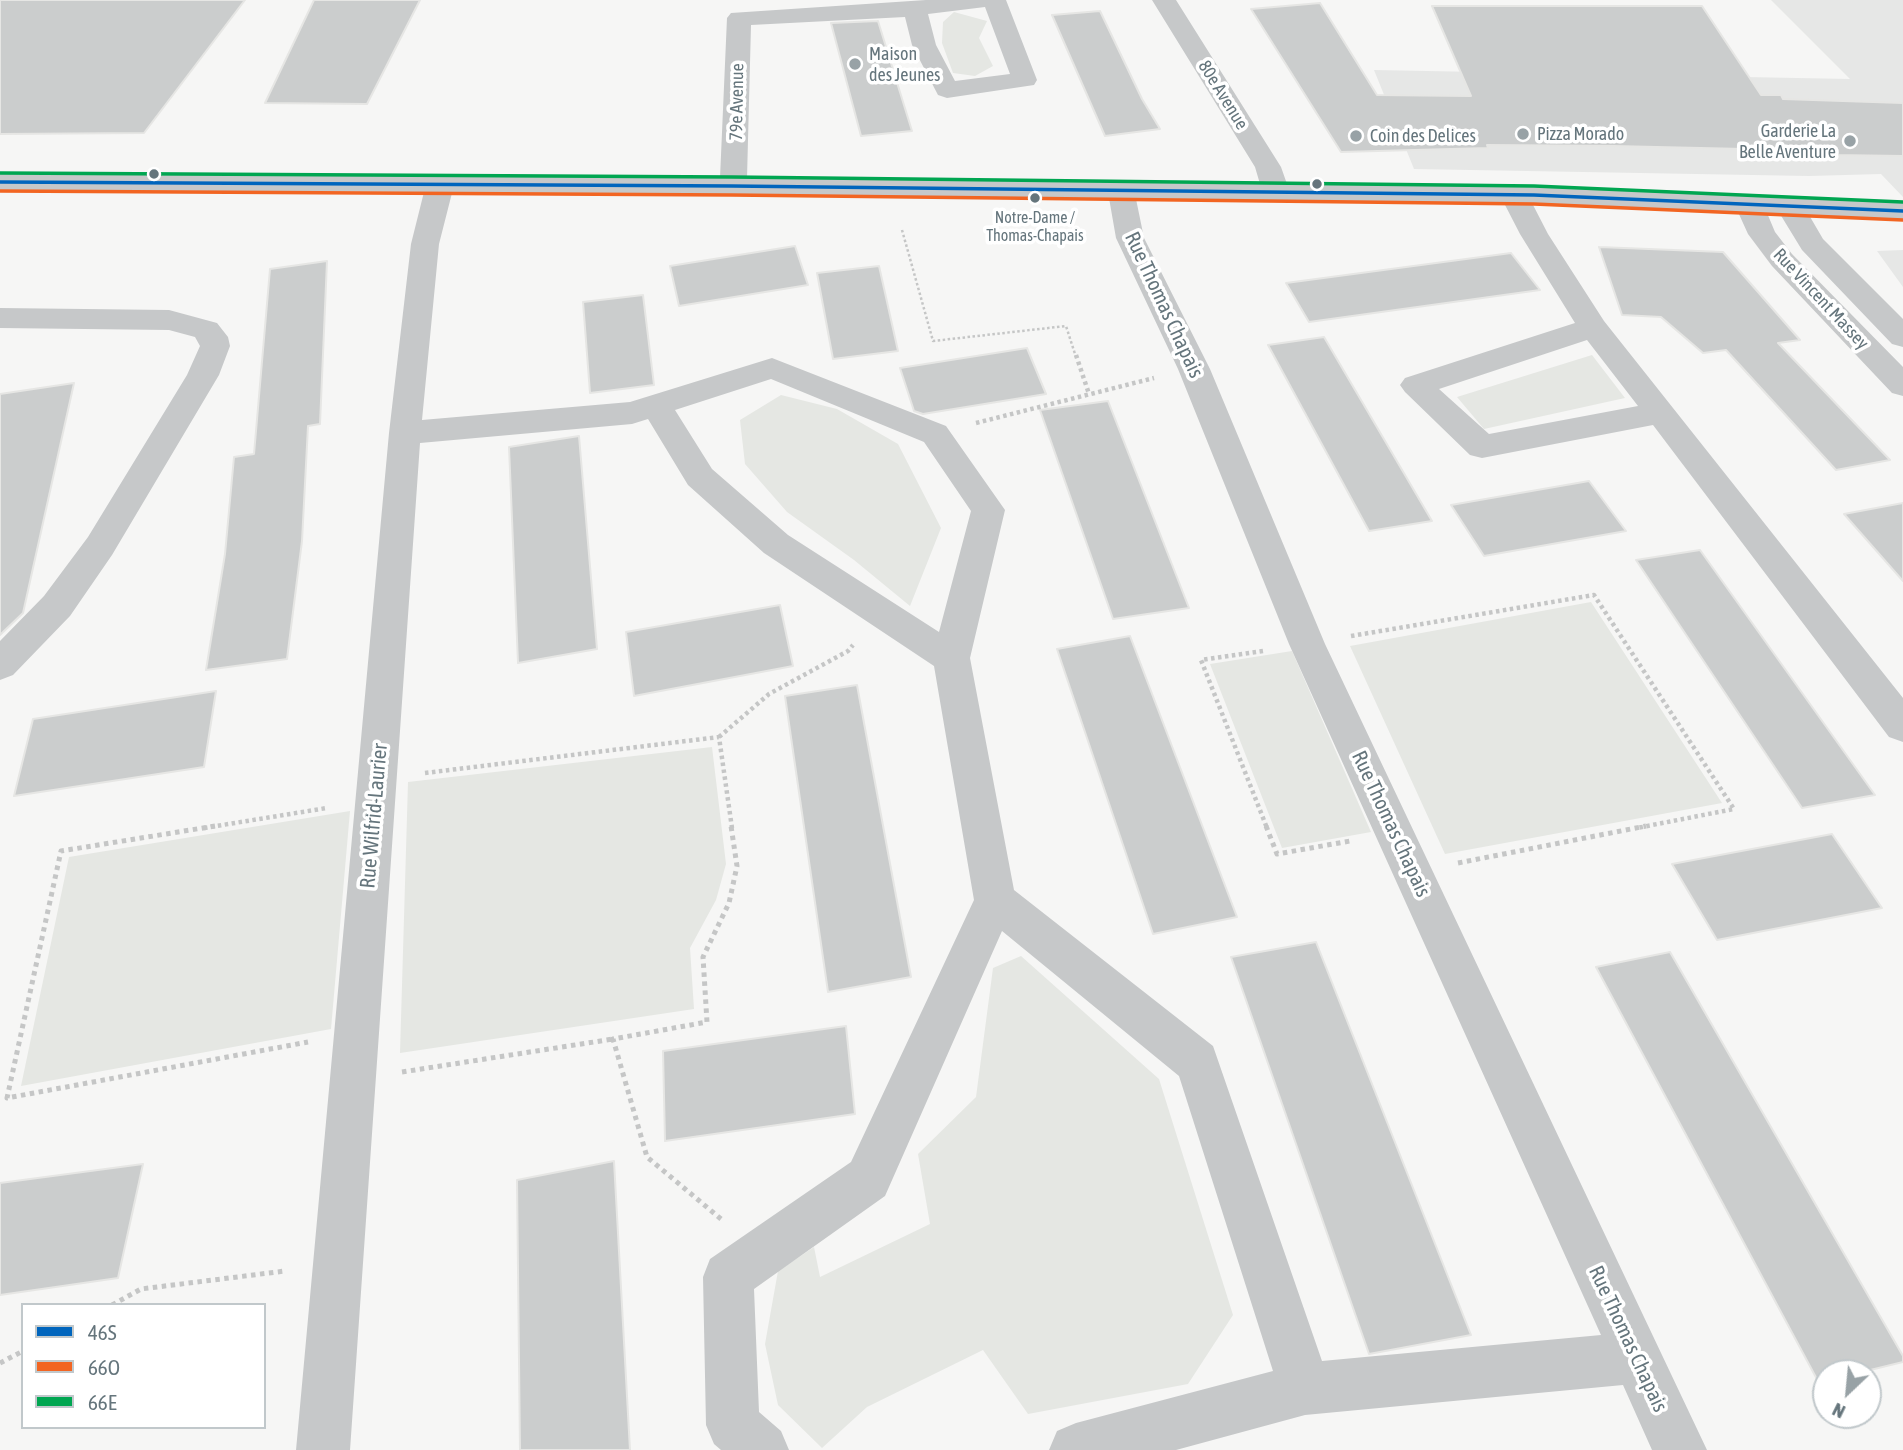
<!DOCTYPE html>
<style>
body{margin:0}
#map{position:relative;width:1903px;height:1450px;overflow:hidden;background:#f6f6f5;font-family:"Asap Condensed",sans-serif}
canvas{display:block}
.legend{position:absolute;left:21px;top:1303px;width:245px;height:126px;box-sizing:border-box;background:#fff;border:2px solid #c1c8cb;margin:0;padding:9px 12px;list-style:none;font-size:21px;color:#65757c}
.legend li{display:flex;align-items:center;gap:14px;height:35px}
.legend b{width:35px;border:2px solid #c1c8cb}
.north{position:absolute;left:1812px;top:1359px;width:70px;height:70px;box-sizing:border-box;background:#fff;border:2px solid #c1c8cb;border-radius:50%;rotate:206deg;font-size:19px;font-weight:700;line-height:28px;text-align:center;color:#65757c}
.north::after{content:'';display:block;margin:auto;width:24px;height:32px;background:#98a2a6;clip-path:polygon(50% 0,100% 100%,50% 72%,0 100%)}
</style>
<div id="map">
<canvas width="1903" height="1450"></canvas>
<ul class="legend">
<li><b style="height:9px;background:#0065bd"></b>46S</li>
<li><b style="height:9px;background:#f26522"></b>66O</li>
<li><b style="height:9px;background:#00a651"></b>66E</li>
</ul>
<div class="north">N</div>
</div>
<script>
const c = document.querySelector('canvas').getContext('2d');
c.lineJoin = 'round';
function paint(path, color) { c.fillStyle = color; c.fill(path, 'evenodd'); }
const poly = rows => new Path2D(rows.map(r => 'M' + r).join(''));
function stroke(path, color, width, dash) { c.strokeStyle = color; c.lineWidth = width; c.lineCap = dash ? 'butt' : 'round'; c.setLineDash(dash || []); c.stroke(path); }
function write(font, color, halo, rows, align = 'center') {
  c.font = font + ' "Asap Condensed",sans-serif'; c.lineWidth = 7; c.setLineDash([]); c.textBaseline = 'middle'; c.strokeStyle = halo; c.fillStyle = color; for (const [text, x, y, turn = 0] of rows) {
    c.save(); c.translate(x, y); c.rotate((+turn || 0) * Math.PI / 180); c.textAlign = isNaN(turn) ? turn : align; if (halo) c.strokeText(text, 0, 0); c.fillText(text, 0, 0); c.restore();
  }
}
paint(poly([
 [1771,0,1903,0,1903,197,1881,174,1809,176,1414,169,1374,70,1850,79],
 [1903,250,1903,287,1877,251]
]), '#e6e7e6');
paint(poly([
 [954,12,987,21,979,38,993,66,975,76,953,73,942,43,943,22],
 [1592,355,1625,398,1484,429,1457,397],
 [781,395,837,409,898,444,941,528,910,606,854,560,787,512,745,464,740,420],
 [1591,602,1722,803,1445,854,1350,646],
 [1292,651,1371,832,1282,848,1210,664],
 [712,747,726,864,716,900,690,948,694,1009,400,1053,408,782],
 [350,811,331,1029,21,1086,69,857],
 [1021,956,1159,1079,1233,1315,1188,1384,1028,1414,983,1350,867,1407,822,1448,778,1405,765,1344,778,1271,814,1247,820,1277,930,1224,918,1154,976,1097,993,968]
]), '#e5e7e3');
const building = poly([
 [0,0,245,0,144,133,0,134,0,0],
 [314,0,420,0,367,104,265,103,314,0],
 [1320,3,1377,95,1471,96,1432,6,1702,6,1761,95,1781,95,1783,99,1903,103,1903,156,1833,155,1831,151,1613,146,1487,145,1488,148,1341,152,1251,9,1320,3],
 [1100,11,1142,99,1160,129,1105,136,1052,15,1100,11],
 [878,21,912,131,861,136,831,23,878,21],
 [795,246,808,285,679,306,670,266,795,246],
 [1599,247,1723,252,1800,340,1778,343,1890,460,1836,470,1726,350,1703,353,1661,317,1622,315,1599,247],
 [1511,253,1540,290,1309,322,1286,283,1511,253],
 [327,261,320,424,308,426,302,541,287,659,206,670,225,554,234,457,254,454,270,269,327,261],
 [879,266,898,351,833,359,817,273,879,266],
 [643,295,654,385,590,393,583,302,643,295],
 [1324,337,1432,521,1369,531,1268,345,1324,337],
 [1027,348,1046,394,923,414,914,411,900,368,1027,348],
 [74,383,23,613,0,635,0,394,74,383],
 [1108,401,1189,608,1113,619,1040,410,1108,401],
 [579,436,597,649,518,663,509,447,579,436],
 [1589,481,1626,531,1484,556,1451,505,1589,481],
 [1903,503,1903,581,1844,514,1903,503],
 [1700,550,1875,795,1802,808,1636,560,1700,550],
 [780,605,793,666,634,696,626,632,780,605],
 [1130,636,1237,917,1153,934,1057,649,1130,636],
 [857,685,911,977,828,992,785,696,857,685],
 [216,691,204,767,14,796,33,719,216,691],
 [1832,834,1882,908,1717,940,1672,864,1832,834],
 [1316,942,1471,1335,1369,1354,1231,957,1316,942],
 [1670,952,1903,1356,1903,1362,1858,1373,1826,1373,1826,1381,1819,1383,1596,967,1670,952],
 [846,1026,855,1114,665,1141,663,1051,846,1026],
 [614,1161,630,1450,520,1450,517,1180,614,1161],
 [143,1164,118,1278,0,1295,0,1183,143,1164]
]);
paint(building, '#cbcdcd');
stroke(building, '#e6e6e4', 2);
stroke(poly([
 [902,230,933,341,1066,326,1076,357]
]), '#c5c6c6', 2.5, [2.5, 2.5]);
stroke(poly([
 [1076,355,1089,394],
 [976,423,1154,378],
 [1351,636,1594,595,1734,809,1637,828],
 [1263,651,1201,660,1267,828],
 [719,737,769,694,848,651,853,645],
 [425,773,719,737,732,828],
 [204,828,327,808]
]), '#c5c6c6', 4.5, [3.5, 3.5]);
stroke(poly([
 [215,826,61,851,7,1098,308,1042],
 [1266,826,1277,854,1350,841],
 [1458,863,1646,826],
 [402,1072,613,1039],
 [721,1219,647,1157,613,1039,707,1022,703,957,729,903,737,866,731,826],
 [112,1305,141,1289,285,1271],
 [0,1363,23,1351]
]), '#c5c6c6', 5, [4.5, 4.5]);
paint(poly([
 [926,0,1006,0,1037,80,1034,85,947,98,938,95,912,45,905,17,751,25,747,178,1260,184,1255,167,1152,0,1176,0,1281,167,1287,184,1534,187,1903,203,1903,219,1809,215,1823,239,1903,319,1903,347,1892,344,1802,250,1780,214,1767,213,1775,232,1792,254,1903,367,1903,396,1892,393,1772,266,1748,234,1738,212,1532,203,1548,234,1604,321,1903,698,1903,742,1889,737,1653,425,1482,458,1470,455,1405,392,1400,385,1405,378,1575,323,1520,234,1504,203,1136,199,1144,238,1210,369,1325,644,1707,1450,1652,1450,1623,1385,1305,1415,1176,1450,1049,1450,1057,1431,1076,1423,1273,1371,1179,1076,1002,931,885,1196,754,1289,759,1412,781,1431,789,1450,721,1450,714,1444,706,1425,703,1277,710,1259,851,1162,974,900,934,666,764,553,688,485,648,419,632,424,420,443,350,1450,296,1450,389,433,411,244,424,192,0,190,0,174,720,178,727,18,731,13,926,0],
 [985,7,1010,74,955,81,936,45,928,14,985,7],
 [452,193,1109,198,1116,238,1178,369,1289,644,1601,1335,1322,1361,1213,1046,1014,890,970,658,1005,510,946,426,772,358,630,402,422,420,439,244,452,193],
 [1587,340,1638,406,1489,434,1439,389,1587,340],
 [771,379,924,442,971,511,939,632,788,535,712,469,675,410,771,379],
 [0,308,169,310,217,323,228,337,230,346,219,375,112,555,70,616,13,675,0,680,0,641,44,596,88,537,187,375,200,346,195,337,169,330,0,328,0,308]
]), '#c6c8c9');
stroke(poly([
 [0,182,732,186,1534,195,1903,211]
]), '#0065bd', 3.5);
stroke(poly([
 [0,191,732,195,1534,204,1903,220]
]), '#f26522', 3.5);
stroke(poly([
 [0,173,732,177,1534,186,1903,202]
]), '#00a651', 3.5);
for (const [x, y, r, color] of [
 [855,64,7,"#98a2a6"],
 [1523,134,7,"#98a2a6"],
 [1356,136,7,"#98a2a6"],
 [1850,141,7,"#98a2a6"],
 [154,174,6,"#65757c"],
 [1317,184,6,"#65757c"],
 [1035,198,6,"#65757c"]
]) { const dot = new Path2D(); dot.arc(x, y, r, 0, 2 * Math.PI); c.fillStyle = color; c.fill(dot); stroke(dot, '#fff', 2.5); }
write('16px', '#65757c', '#fff', [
 ["Notre-Dame /",1035,218],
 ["Thomas-Chapais",1035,236]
]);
write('18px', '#65757c', '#fff', [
 ["Maison",869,54],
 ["des Jeunes",869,75],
 ["Garderie La",1836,131,"right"],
 ["Belle Aventure",1836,152,"right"],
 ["Pizza Morado",1537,134],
 ["Coin des Delices",1370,136]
], 'left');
write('18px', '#65757c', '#fff', [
 ["80e Avenue",1223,95,58],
 ["79e Avenue",737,102,-89],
 ["Rue Vincent Massey",1821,299,47]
]);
write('21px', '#65757c', '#fff', [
 ["Rue Thomas Chapais",1164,305,65],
 ["Rue Wilfrid-Laurier",374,816,-85],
 ["Rue Thomas Chapais",1391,824,65],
 ["Rue Thomas Chapais",1628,1339,65]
]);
</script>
